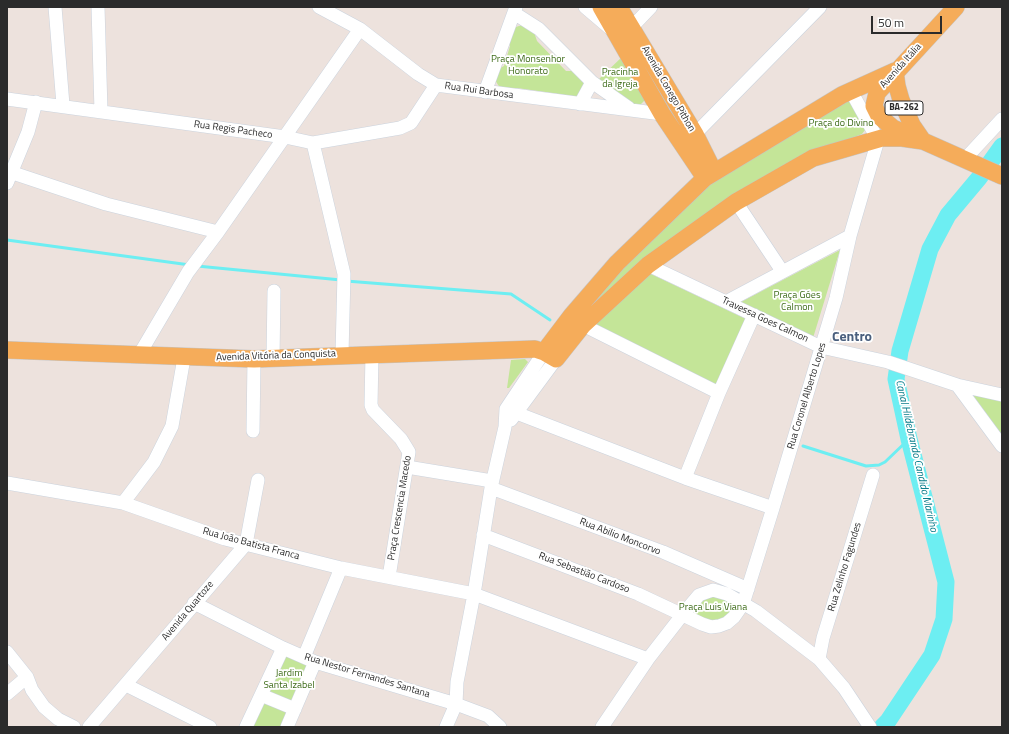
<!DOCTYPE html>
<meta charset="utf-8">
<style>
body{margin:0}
#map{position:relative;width:1009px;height:734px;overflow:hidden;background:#ede2dd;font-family:"Titillium Web",sans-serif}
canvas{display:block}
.frame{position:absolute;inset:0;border:8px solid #2b2b2b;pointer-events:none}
.scale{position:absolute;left:871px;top:16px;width:71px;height:18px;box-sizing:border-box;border:2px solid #2b2b2b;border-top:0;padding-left:5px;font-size:12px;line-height:14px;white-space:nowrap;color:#2b2b2b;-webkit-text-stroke:3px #fff;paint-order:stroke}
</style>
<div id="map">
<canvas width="1009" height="734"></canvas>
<div class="frame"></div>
<div class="scale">50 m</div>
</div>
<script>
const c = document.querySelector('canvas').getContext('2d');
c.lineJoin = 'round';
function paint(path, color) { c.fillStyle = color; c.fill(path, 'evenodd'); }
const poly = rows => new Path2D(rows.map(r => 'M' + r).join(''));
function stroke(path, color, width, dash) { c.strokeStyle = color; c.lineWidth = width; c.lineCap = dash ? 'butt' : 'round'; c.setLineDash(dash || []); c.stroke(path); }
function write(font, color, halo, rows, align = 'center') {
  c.font = font + ' "Titillium Web",sans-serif'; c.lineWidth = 3.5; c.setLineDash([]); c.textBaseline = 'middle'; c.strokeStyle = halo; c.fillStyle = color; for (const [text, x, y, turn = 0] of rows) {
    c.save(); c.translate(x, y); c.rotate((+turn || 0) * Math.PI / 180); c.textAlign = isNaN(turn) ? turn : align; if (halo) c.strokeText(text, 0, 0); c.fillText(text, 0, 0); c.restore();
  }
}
paint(poly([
 [522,25,534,32,537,41,566,71,575,71,584,82,584,87,580,95,576,97,562,97,559,94,517,88,513,90,500,88,495,80,500,68,504,66,510,46,508,41,513,28],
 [624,55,645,100,640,105,635,105,598,80],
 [846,101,851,102,865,130,862,134,812,154,587,317,580,310,705,188],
 [840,250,813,338,739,303],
 [649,273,746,319,716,385,594,325],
 [525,359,528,362,509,388,507,388,511,360],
 [972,394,1002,401,1002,436],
 [719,596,736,606,725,619,711,621,691,613,702,599],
 [284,655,310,667,293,704,267,692],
 [264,701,289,712,282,727,252,727]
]), '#c4e598');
stroke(poly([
 [7,240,190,265],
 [197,266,341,280],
 [346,281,511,294,550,320],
 [803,446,866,466,879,465,885,462,909,439]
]), '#6deef2', 3);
stroke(poly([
 [882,727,888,721,932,655,944,619,946,582,909,439,896,379,900,351,930,249,948,215,979,178,1002,146]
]), '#6deef2', 17);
const minor = poly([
 [55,7,63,105],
 [98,7,101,111],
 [319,7,360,29,418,74,436,85,662,114],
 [585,7,612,30],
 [514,13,539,29,592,82,629,108],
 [632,27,651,7],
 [485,92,516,7],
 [7,99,285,137,313,143,400,128,411,123,436,85],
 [580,104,592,82],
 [695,134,820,7],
 [313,143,344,274,342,354],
 [965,159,1002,119],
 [7,171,106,204,218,232],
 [7,183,28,132,36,102],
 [736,202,782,271],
 [648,265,821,347,888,362,957,385,1002,395],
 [726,302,850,236],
 [577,320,583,325,719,393,754,315],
 [372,354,371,405,373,410,401,439,409,452,389,577],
 [139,355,188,272,218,232,360,29],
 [273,359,274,291],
 [957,385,1002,446],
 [506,409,685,478,773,508],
 [511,420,556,359],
 [253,431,254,359],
 [407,467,492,481],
 [685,478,719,393],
 [7,483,123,503,225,539,341,568,474,594,648,659],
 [491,488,663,552,748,589],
 [123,503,154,462,172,426,184,358],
 [483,535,638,594,702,624,711,627,719,626,727,623,734,617,743,604,773,508,836,298,850,236,878,140,851,91],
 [194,603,283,648,315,662,456,704,488,716,500,727],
 [7,652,27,677,32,690,44,707,58,719,74,727],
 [304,657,341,568],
 [819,659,823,638,873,475],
 [126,685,210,727],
 [7,694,27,677],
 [261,695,295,709],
 [89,727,246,544,258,480],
 [246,727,283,648],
 [287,727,315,662],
 [446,727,456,704,457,682,474,594,491,488,505,427,506,409,544,352],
 [602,727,648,659,683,614,699,595,713,590,727,594,756,611,819,659,844,688,870,727]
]);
const major = poly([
 [601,7,662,114,705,178],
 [619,7,695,134,714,172],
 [895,71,897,86,901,100,912,125,923,141],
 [911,136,893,128,879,116,874,106,877,93,956,7],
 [7,350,254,359,535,349,544,352,556,359,583,325,648,265,736,202,813,158,882,138,902,138,923,141,1002,176],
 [544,352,572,315,617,263,705,178,842,95,895,71]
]);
stroke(minor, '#cbd3dd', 14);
stroke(major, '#c4c4c4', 18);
stroke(minor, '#fff', 13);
stroke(major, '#f5ac5a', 17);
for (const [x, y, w] of [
 [904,108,38]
]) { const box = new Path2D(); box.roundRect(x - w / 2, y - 7, w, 14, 3); c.fillStyle = '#fff'; c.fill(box); stroke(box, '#2b2b2b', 1); }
write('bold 9px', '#2b2b2b', null, [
 ["BA-262",904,108]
]);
write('10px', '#3d6b18', '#fff', [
 ["Praça Monsenhor",528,60],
 ["Honorato",528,72],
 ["Pracinha",620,73],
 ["da Igreja",620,85],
 ["Praça do Divino",841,124],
 ["Praça Góes",797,296],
 ["Calmon",797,308],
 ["Praça Luis Viana",713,608],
 ["Jardim",289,674],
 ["Santa Izabel",289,686]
]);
write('10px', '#2b2b2b', '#fff', [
 ["Avenida Itália",901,66,-48],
 ["Avenida Conego Pithon",668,89,60],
 ["Rua Rui Barbosa",479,91,8],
 ["Rua Regis Pacheco",233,130,8],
 ["Travessa Goes Calmon",765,320,25],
 ["Avenida Vitória da Conquista",276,356,-2],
 ["Rua Coronel Alberto Lopes",807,396,-73],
 ["Praça Crescencia Macedo",400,508,-81],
 ["Rua Abilio Moncorvo",620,537,21],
 ["Rua João Batista Franca",251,544,15],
 ["Rua Zelinho Fagundes",845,567,-73],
 ["Rua Sebastião Cardoso",584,573,21],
 ["Avenida Quartoze",188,611,-50],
 ["Rua Nestor Fernandes Santana",367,676,17]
]);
write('italic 11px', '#0a7d8b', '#fff', [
 ["Canal Hildebrando Candido Marinho",916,456,77]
]);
write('bold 14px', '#4a5f7d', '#fff', [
 ["Centro",852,338]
]);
</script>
